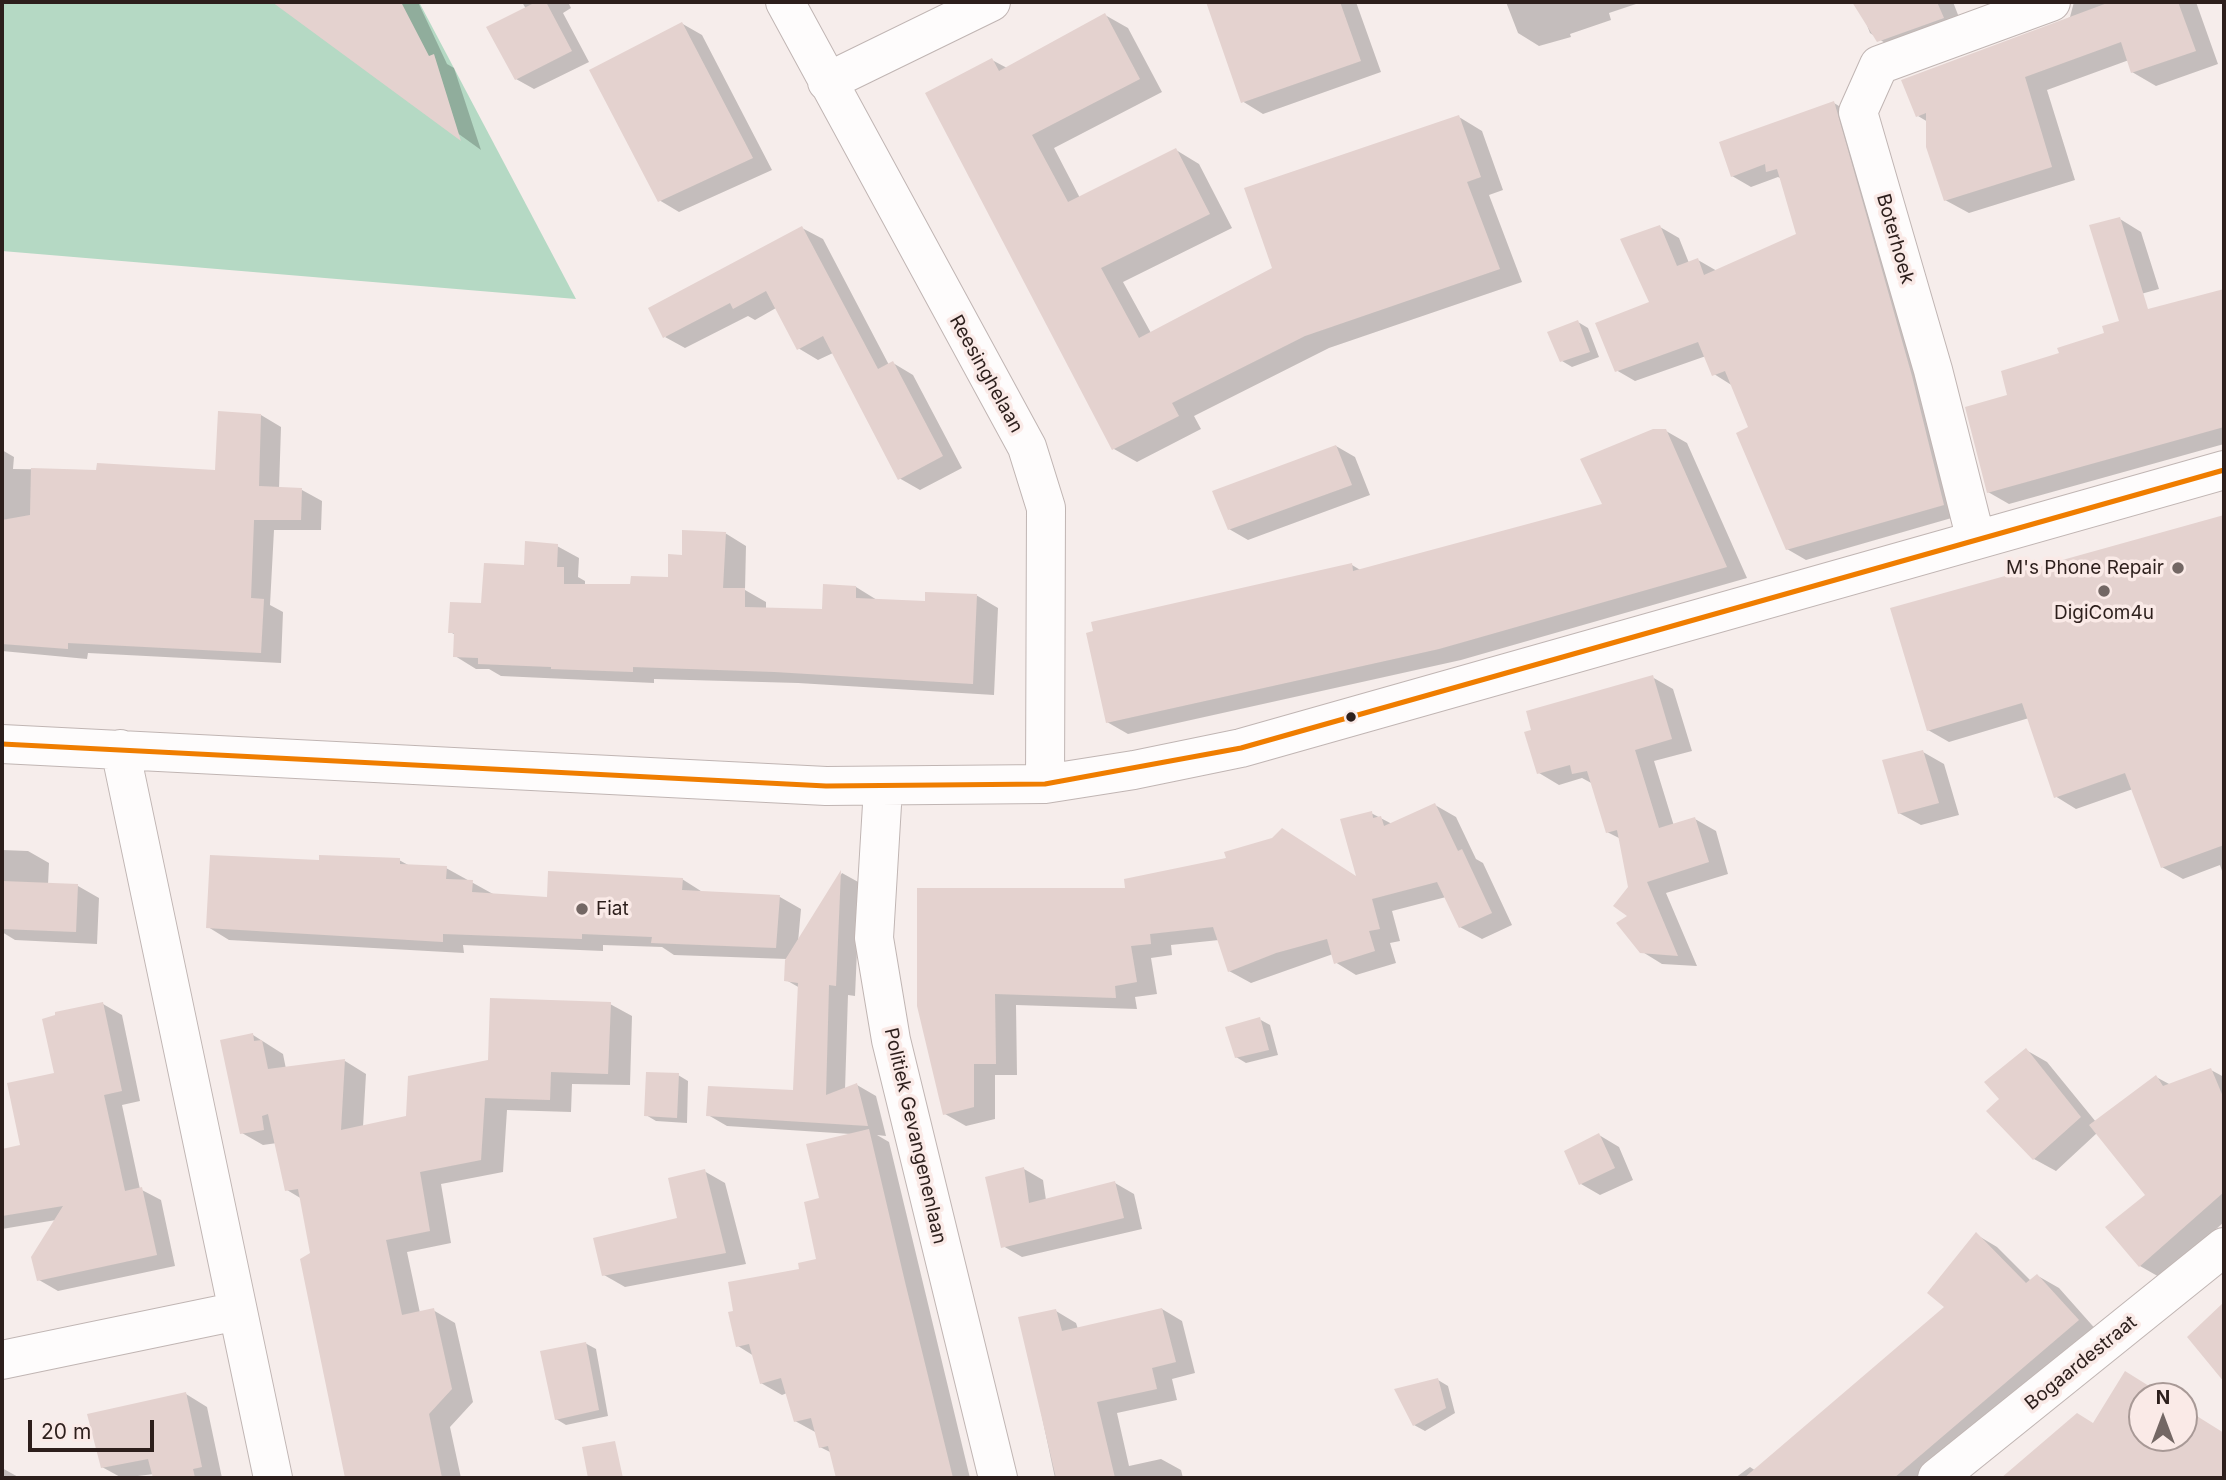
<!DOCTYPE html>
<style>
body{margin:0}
#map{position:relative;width:2226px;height:1480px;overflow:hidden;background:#f6edeb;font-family:Inter,sans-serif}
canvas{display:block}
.frame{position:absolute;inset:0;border:4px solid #2d1f1c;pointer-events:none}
.north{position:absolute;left:2128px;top:1382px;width:70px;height:70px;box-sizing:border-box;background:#faeae7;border:2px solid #a89996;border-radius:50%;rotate:0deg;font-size:19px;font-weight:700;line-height:28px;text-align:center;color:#2d1f1c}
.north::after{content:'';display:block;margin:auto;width:24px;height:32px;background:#736764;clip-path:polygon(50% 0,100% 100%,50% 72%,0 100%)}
.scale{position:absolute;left:28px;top:1420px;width:126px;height:32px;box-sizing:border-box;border:4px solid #2d1f1c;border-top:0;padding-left:9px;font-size:21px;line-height:24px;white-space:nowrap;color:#2d1f1c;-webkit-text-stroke:5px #faeae7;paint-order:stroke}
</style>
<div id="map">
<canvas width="2226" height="1480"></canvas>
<div class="frame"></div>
<div class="north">N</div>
<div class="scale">20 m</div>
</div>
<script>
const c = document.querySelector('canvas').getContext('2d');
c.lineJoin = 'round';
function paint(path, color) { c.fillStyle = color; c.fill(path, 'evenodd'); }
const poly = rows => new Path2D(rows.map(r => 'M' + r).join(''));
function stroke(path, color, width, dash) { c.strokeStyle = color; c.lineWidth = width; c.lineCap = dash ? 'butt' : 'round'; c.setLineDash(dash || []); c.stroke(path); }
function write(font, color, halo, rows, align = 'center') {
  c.font = font + ' Inter,sans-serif'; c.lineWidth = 7; c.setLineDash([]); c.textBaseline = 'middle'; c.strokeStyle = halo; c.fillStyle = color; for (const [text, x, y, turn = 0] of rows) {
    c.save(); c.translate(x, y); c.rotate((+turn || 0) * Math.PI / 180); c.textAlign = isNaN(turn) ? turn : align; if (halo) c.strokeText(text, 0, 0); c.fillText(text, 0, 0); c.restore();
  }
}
paint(poly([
 [2,2,419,2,576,299,2,251]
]), '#b5d9c4');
paint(poly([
 [275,2,418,2,447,64,454,68,481,150],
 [522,2,568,2,571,8,563,13,589,62,534,89,516,79,526,9],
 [1208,2,1356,2,1381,72,1263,114,1242,101],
 [1506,2,1642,2,1609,13,1611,20,1570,34,1571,37,1539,46,1518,33],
 [1858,2,1953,2,1964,30,1900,53,1870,33],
 [2074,2,2196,2,2218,64,2156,86,2132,72,2129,60,2047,90,2075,180,1969,213,1945,200,1928,122,1918,116,2059,24,2070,17],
 [1105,15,1128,28,1162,92,1054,148,1080,198,1176,150,1199,164,1232,228,1123,282,1151,333,1274,269,1459,117,1482,131,1503,190,1489,195,1522,282,1329,348,1194,416,1201,429,1137,462,1114,449,992,60,1007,68],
 [681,23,702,35,772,170,679,212,659,200],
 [1834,103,1852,114,1962,515,1806,560,1787,549,1750,428,1733,386,1714,374,1706,356,1635,381,1616,370,1651,303,1660,227,1679,238,1689,263,1698,260,1717,271,1798,235,1782,179,1778,177,1751,187,1732,176],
 [2120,219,2141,232,2159,289,2130,297],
 [802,228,823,239,889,365,893,363,913,375,962,468,920,490,899,478,833,353,818,360,798,348,776,308,755,320,748,316,685,348,665,337],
 [2224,316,2224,444,2009,504,1988,492,2010,396,2100,347],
 [1578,322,1588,328,1599,357,1572,367,1562,361],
 [261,415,281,427,279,489,302,490,322,501,321,530,274,530,270,605,283,612,281,663,88,653,87,659,2,651,2,450,14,457,13,469,217,472],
 [1666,431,1687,443,1747,578,1461,660,1128,734,1107,722,1352,565,1362,571,1604,505],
 [1336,446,1355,457,1370,495,1248,540,1229,529],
 [2224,517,2224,877,2220,865,2183,879,2162,867,2133,789,2076,809,2055,796,2029,718,1949,742,1928,730,1892,609],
 [725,533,746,546,745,590,766,602,766,609,823,611,856,587,877,600,926,603,976,595,998,608,994,695,798,683,654,679,654,683,501,676,489,669,476,669,455,656,456,635,450,632,525,567,557,546,579,558,578,577,585,581,585,585,632,585,670,579,684,557],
 [1652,677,1673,689,1692,751,1654,761,1674,826,1695,819,1716,831,1728,874,1666,893,1697,966,1662,964,1641,951,1630,915,1630,888,1621,839,1607,832,1593,784,1582,778,1559,785,1539,773],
 [1923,752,1944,764,1959,815,1921,825,1899,813],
 [1435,805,1456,817,1476,859,1483,863,1512,925,1482,939,1460,927,1446,897,1392,911,1400,941,1390,943,1396,963,1356,975,1335,962,1333,954,1251,983,1229,971,1219,940,1171,945,1172,955,1151,958,1157,994,1135,997,1137,1009,1016,1005,1017,1075,995,1075,995,1119,966,1126,945,1114,918,1006,1127,890,1359,878,1371,813,1392,824],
 [2,850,28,851,49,863,48,885,78,886,99,898,97,944,15,940,2,932],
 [399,860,410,866,446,868,493,894,548,898,682,879,704,893,780,897,801,909,798,942,842,873,860,883,855,996,848,995,845,1090,857,1085,876,1096,886,1136,877,1135,889,1142,970,1478,838,1478,832,1453,820,1447,817,1433,795,1421,787,1393,782,1395,761,1383,754,1356,738,1346,801,1270,818,1260,821,1200,851,1134,727,1126,708,1115,795,1092,800,988,786,980,787,959,674,955,662,947,603,945,603,951,463,945,464,953,229,940,208,927,321,862],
 [103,1004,122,1015,140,1101,122,1105,140,1189,161,1200,175,1266,58,1291,39,1280,56,1220,2,1229,2,1151,22,1146,56,1074],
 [610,1004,632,1016,630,1085,572,1084,571,1112,507,1110,503,1172,441,1184,451,1243,407,1252,420,1313,433,1310,455,1323,473,1402,450,1427,461,1478,348,1478,302,1261,312,1255,302,1199,287,1190,277,1143,263,1145,242,1133,253,1035,283,1054,286,1069,345,1061,366,1074,363,1127,408,1117,490,1061],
 [1259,1019,1270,1025,1278,1055,1246,1063,1236,1057],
 [2026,1050,2047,1062,2096,1122,2156,1077,2171,1085,2211,1070,2224,1077,2224,1222,2161,1278,2140,1266,2147,1195,2097,1133,2056,1171,2034,1159,1988,1111,2002,1099],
 [678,1075,688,1081,687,1123,656,1121,646,1115],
 [1599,1135,1619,1147,1633,1180,1600,1195,1581,1184],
 [1024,1169,1043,1180,1046,1200,1115,1183,1134,1194,1142,1229,1022,1257,1003,1246],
 [704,1171,725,1183,746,1264,625,1287,604,1275,679,1219],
 [1977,1235,1997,1247,2031,1281,2038,1276,2059,1288,2099,1333,1928,1478,1735,1478,1750,1467,1756,1471,1947,1307],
 [1162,1309,1182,1321,1195,1373,1172,1379,1177,1400,1117,1413,1129,1466,1161,1459,1181,1470,1183,1478,1055,1478,1021,1318,1056,1311,1076,1323,1078,1329],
 [585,1343,596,1349,608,1416,566,1425,556,1419],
 [2126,1374,2163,1396,2142,1396,2142,1438,2184,1438,2184,1409,2224,1434,2224,1478,2005,1478,2077,1415,2094,1425],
 [1438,1380,1448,1386,1455,1413,1425,1431,1414,1425],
 [186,1394,207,1407,222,1478,155,1478,154,1474,122,1478,102,1467],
 [2,1468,20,1478,2,1478]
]), '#0003');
paint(poly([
 [272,2,401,2,429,56,434,54,461,141],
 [536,2,546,2,572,51,515,80,486,27],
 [1206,2,1340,2,1361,61,1241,103],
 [1852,2,1937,2,1944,18,1877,42],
 [2110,2,2178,2,2196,51,2131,73,2121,42,2025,77,2052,167,1944,201,1926,147,1926,113,1916,117,1901,80],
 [1105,13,1140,79,1032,135,1068,202,1176,148,1210,214,1101,268,1139,338,1272,268,1244,188,1459,115,1481,177,1467,182,1500,269,1305,336,1172,403,1179,416,1112,450,925,93,992,58,999,71],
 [682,22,753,158,658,202,589,70],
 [1834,101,1912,376,1944,505,1786,550,1736,433,1748,427,1725,371,1712,376,1698,342,1615,372,1595,323,1649,302,1620,239,1660,225,1677,266,1698,258,1704,275,1796,234,1777,169,1766,172,1765,164,1731,177,1719,142],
 [2120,217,2148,309,2224,289,2224,427,1987,493,1965,407,2007,395,2001,371,2059,353,2057,348,2104,333,2102,326,2119,321,2089,225],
 [802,226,878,369,893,361,943,456,898,480,823,336,797,350,766,291,733,309,730,303,663,338,648,308],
 [1578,320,1590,352,1560,362,1547,332],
 [218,411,261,414,259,486,302,488,301,520,254,520,251,598,264,599,261,653,68,643,68,649,2,644,2,520,30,515,31,468,96,470,97,463,215,470],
 [1653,429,1666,429,1727,567,1439,649,1106,723,1086,633,1093,631,1091,622,1352,563,1353,571,1602,504,1580,459],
 [1336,445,1352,485,1228,530,1212,491],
 [2224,515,2224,845,2161,868,2125,773,2054,798,2022,703,1927,731,1890,608],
 [682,530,726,532,723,588,745,588,745,607,822,609,823,584,856,586,856,598,925,601,925,592,977,594,973,684,775,672,633,667,633,672,551,669,551,667,478,664,478,658,453,657,454,633,448,633,450,602,481,603,484,563,524,565,525,541,558,544,557,567,564,567,564,584,630,584,631,576,668,577,668,554,682,555],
 [1653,675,1672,739,1635,750,1659,828,1695,817,1709,862,1647,882,1678,956,1640,953,1616,923,1627,916,1613,906,1628,887,1617,830,1606,833,1587,771,1572,774,1570,765,1537,774,1524,732,1531,730,1526,711],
 [1923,750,1939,803,1898,814,1882,760],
 [1435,803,1458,851,1462,849,1492,913,1459,928,1437,882,1372,899,1380,929,1369,931,1375,951,1334,964,1327,939,1276,953,1228,972,1213,927,1150,934,1151,944,1131,946,1137,982,1115,986,1116,998,995,994,996,1064,974,1064,974,1107,943,1115,917,1006,917,888,1125,888,1124,879,1226,858,1224,852,1272,838,1282,828,1356,876,1340,819,1372,811,1373,818,1381,816,1384,826],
 [210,855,319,860,319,855,400,858,400,864,447,866,446,879,473,880,472,892,547,897,548,871,683,878,682,890,780,895,776,948,651,943,652,937,582,934,582,939,443,934,443,942,206,928],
 [841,870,836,986,829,985,826,1095,857,1083,868,1126,706,1116,708,1086,793,1090,798,983,784,981,785,960],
 [2,881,78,884,76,932,2,929],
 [490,998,611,1002,608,1074,551,1072,550,1100,485,1098,481,1160,420,1172,430,1231,386,1240,402,1315,434,1308,452,1389,429,1414,442,1478,345,1478,300,1259,310,1253,298,1189,285,1191,268,1114,262,1116,264,1130,240,1134,220,1040,253,1033,254,1041,262,1040,268,1069,345,1059,341,1130,406,1116,408,1076,488,1060],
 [103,1002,122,1091,104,1095,125,1191,142,1187,157,1255,37,1281,31,1257,63,1206,2,1216,2,1149,20,1145,7,1083,54,1073,42,1019,55,1015,55,1012],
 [1260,1017,1269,1050,1235,1058,1225,1027],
 [2026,1048,2081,1117,2033,1160,1986,1111,1999,1099,1984,1082],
 [2211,1068,2224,1099,2224,1192,2139,1267,2105,1227,2145,1195,2089,1125,2156,1075,2163,1086],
 [646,1072,679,1073,677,1118,644,1116],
 [869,1129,905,1282,953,1478,836,1478,828,1446,819,1448,811,1418,794,1422,781,1378,760,1384,749,1344,736,1347,728,1312,733,1311,728,1282,799,1269,798,1263,816,1259,804,1202,819,1198,806,1144],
 [1599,1133,1615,1168,1579,1185,1564,1151],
 [1024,1167,1029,1203,1115,1181,1124,1218,1001,1248,985,1177],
 [705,1169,726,1253,602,1276,593,1238,677,1218,668,1178],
 [1976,1232,2026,1283,2037,1274,2079,1320,1894,1478,1744,1478,1944,1307,1927,1293],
 [2224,1302,2224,1382,2187,1337],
 [1162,1308,1176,1362,1152,1368,1157,1389,1097,1402,1115,1478,1056,1478,1018,1317,1056,1309,1062,1331],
 [586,1342,599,1410,555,1420,540,1351],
 [2125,1371,2165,1396,2142,1396,2142,1438,2184,1438,2184,1408,2224,1433,2224,1478,2001,1478,2077,1413,2093,1423],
 [1438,1378,1446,1408,1413,1426,1394,1389],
 [186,1392,202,1467,193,1469,195,1478,153,1478,148,1459,101,1468,87,1414],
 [615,1441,623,1478,588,1478,582,1447]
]), '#e4d2cf');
const minor = poly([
 [785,2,1027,447,1046,508,1045,784],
 [827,82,991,2],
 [1976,540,1933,370,1858,112,1879,65,2051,2],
 [2,744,826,786,1045,784,1134,770,1241,748,2224,470],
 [120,749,273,1478],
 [883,788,874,938,891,1040,998,1478],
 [2,1360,238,1311],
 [1937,1478,2224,1247]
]);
stroke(minor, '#c0b5b3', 40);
stroke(minor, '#fefcfc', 38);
stroke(poly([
 [2,744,826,786,1045,784,1241,748,2224,470]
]), '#ef7d00', 5);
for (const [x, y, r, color] of [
 [2178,568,7,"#736764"],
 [2104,591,7,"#736764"],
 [1351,717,6,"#2d1f1c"],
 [582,909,7,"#736764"]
]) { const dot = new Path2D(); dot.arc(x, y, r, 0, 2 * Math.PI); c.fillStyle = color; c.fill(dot); stroke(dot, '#faeae7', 2.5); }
write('19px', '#2d1f1c', '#faeae7', [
 ["Boterhoek",1895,239,74],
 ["Reesinghelaan",986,374,61],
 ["Politiek Gevangenenlaan",915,1136,77],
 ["Bogaardestraat",2081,1363,-39]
]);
write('19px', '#2d1f1c', '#faeae7', [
 ["M's Phone Repair",2164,568],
 ["DigiCom4u",2104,613,"center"],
 ["Fiat",596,909,"left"]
], 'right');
</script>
